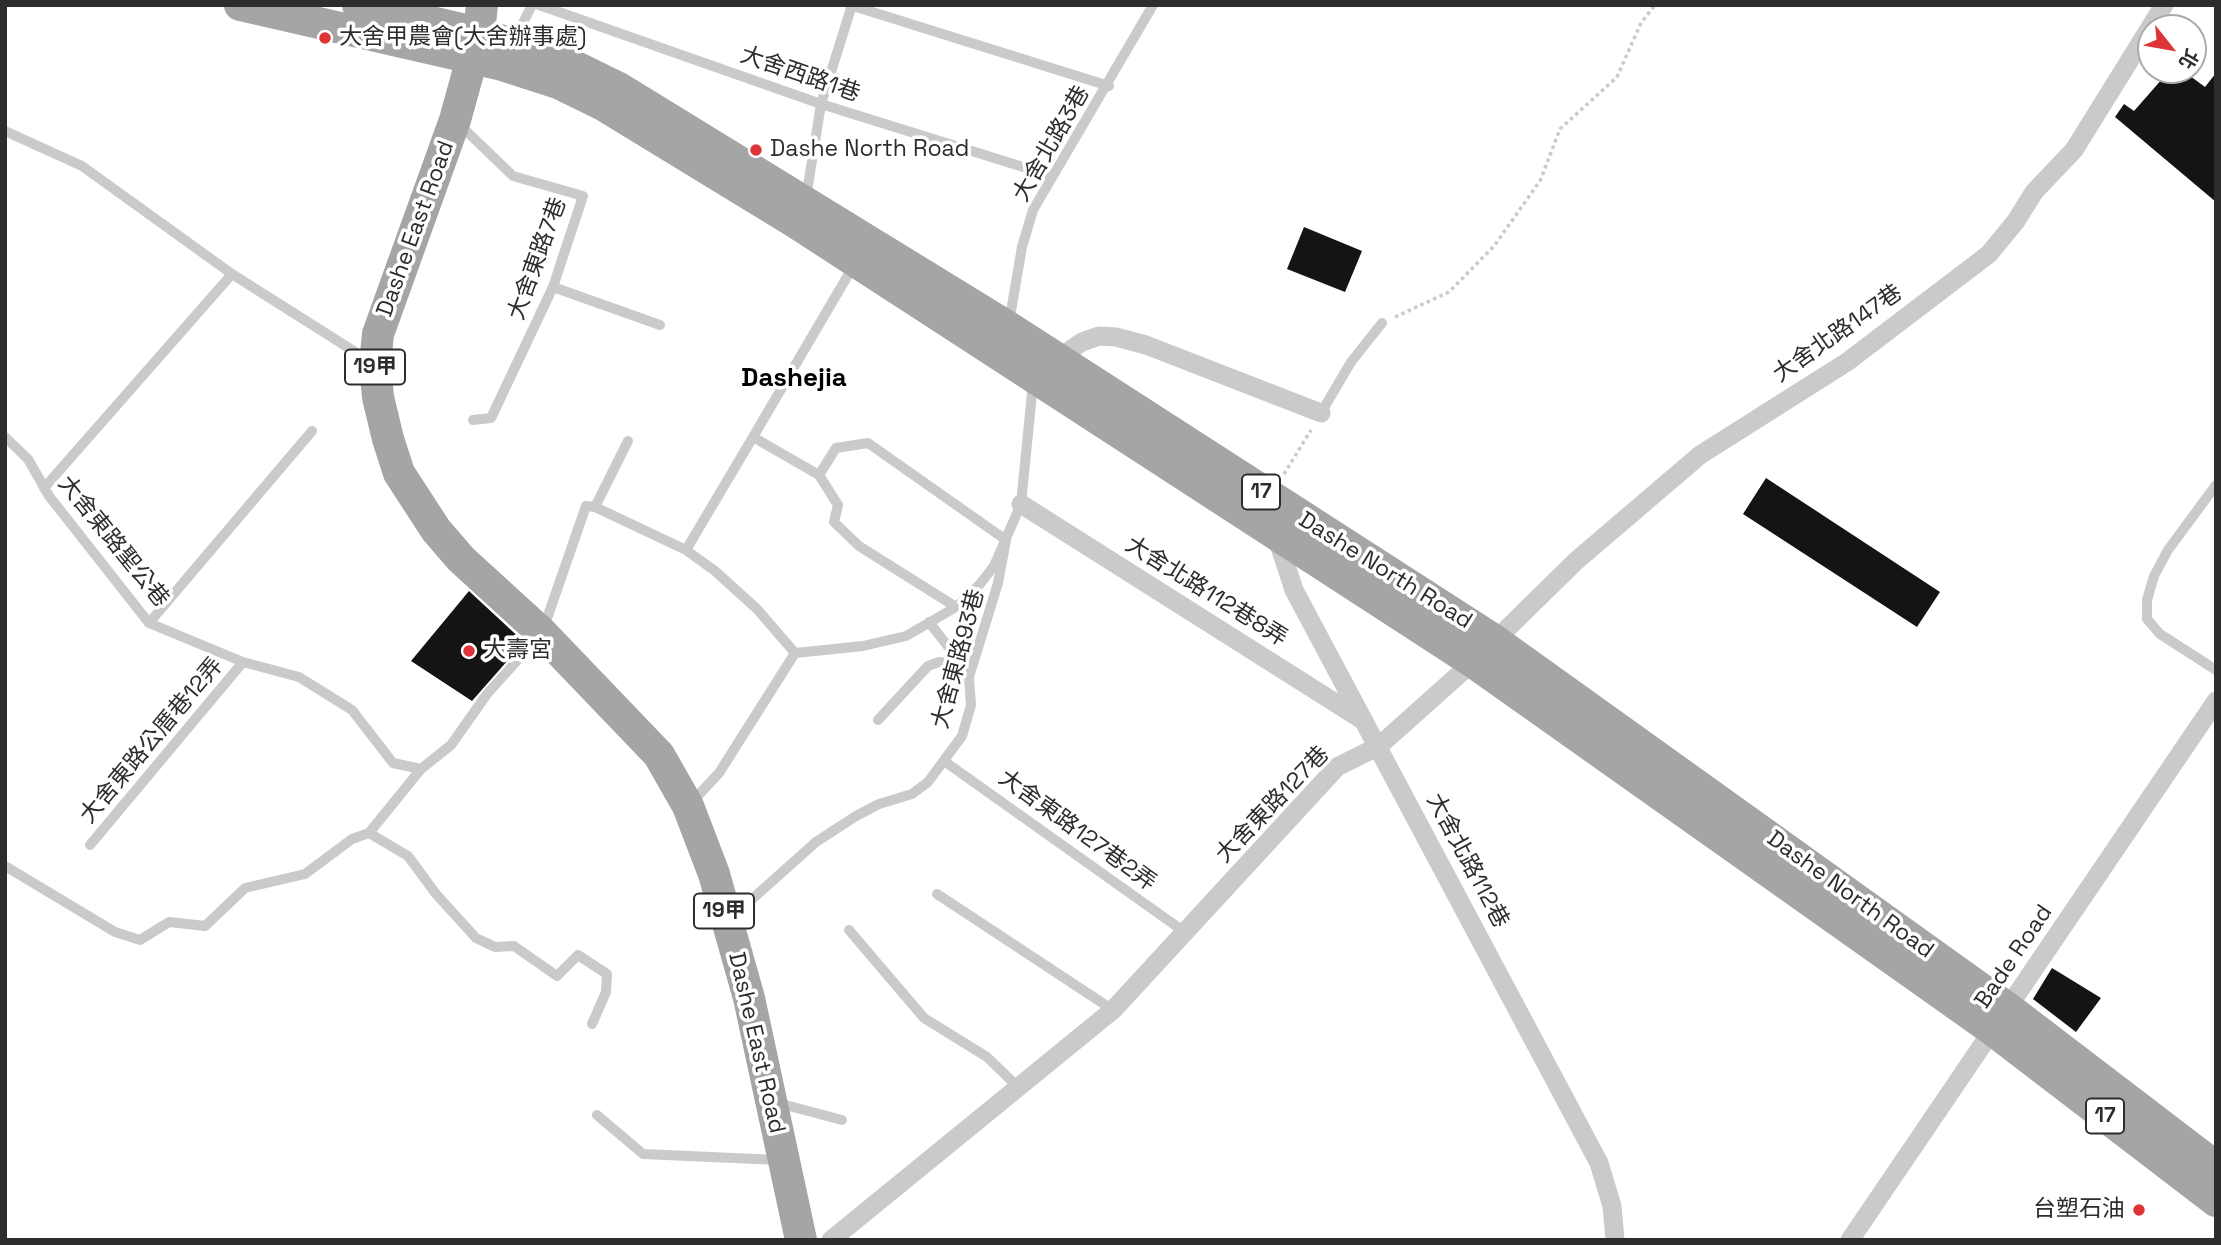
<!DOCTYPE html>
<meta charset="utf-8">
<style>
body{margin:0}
#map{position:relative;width:2221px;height:1245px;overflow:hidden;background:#fff;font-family:"Space Grotesk","Noto Sans TC",sans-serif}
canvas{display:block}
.frame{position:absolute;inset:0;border:7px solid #2d2d2d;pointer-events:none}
.north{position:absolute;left:2137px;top:14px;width:70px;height:70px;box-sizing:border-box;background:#fff;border:2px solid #ababab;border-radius:50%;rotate:121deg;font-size:19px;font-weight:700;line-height:28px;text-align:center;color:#2d2d2d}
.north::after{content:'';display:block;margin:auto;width:24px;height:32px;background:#de3438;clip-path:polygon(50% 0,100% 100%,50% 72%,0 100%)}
</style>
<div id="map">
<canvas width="2221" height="1245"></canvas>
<div class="frame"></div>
<div class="north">北</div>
</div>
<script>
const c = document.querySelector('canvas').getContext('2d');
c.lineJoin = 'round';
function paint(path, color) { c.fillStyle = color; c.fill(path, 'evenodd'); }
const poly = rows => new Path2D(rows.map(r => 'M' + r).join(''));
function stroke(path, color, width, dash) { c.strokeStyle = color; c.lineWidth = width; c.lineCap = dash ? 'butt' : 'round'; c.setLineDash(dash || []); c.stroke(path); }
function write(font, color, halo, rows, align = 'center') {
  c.font = font + ' "Space Grotesk","Noto Sans TC",sans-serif'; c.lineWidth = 7; c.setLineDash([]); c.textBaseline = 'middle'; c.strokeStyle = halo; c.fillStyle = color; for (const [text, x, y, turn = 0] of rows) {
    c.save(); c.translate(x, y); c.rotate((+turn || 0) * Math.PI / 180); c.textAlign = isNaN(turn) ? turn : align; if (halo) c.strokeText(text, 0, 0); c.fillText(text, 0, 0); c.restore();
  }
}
paint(poly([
 [2170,70,2182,70,2205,87,2216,73,2216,202,2115,117,2124,104,2134,111],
 [1304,227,1362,251,1345,292,1287,269],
 [1766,478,1940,592,1917,627,1743,514],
 [469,591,524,642,472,701,411,661],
 [2052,968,2101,998,2076,1032,2033,999]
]), '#141414');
stroke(poly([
 [1395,317,1449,292,1494,246,1540,181,1560,129,1617,77,1641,23,1655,5],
 [1284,474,1311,430]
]), '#cacaca', 3.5, [3.5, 3.5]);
stroke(poly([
 [539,5,821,104,1052,176],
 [850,5,1109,86],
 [515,39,532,5],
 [458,123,513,176,583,196,553,287,491,418,473,420],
 [5,131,82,166,232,274,371,362],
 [806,198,821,104,852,5],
 [854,265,753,437,819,475,838,505,834,522,859,546,956,607],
 [553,287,660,325],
 [1009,323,1022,247,1033,210,1153,5],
 [1321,413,1351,362,1382,323],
 [5,437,28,459,49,496,149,623,243,662,299,677,352,710,393,763,421,769],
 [2216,485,2168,550,2154,576,2147,600,2147,619,2160,634,2216,670],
 [44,488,232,274],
 [595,507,686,550,715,571,757,609,795,653],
 [686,550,753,437],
 [929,622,953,653,952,664],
 [149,623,312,431],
 [795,653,863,646,906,636,956,607,980,584,994,566,1021,504,1033,383],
 [878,720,928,666,939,662,952,664,969,677],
 [944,761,1186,933],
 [692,802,719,773,795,653],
 [369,833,421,769,451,745,487,694,542,633,586,506,595,507,628,441],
 [369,833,408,856,436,894,476,938,495,947,514,946,557,976,578,955,607,974,606,992,592,1024],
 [90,845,243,662],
 [5,866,115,932,140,940,169,922,205,926,245,888,305,874,352,839,369,833],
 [937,894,1113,1010],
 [732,917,816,842,856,816,879,804,912,794,928,782,962,736,971,705,969,677,998,583,1006,540,868,443,836,448,819,475],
 [849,930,924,1018,987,1057,1018,1087],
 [778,1103,842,1120],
 [597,1115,643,1154,779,1160]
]), '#cacaca', 10);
stroke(poly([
 [1050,364,1082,342,1099,336,1116,337,1146,345,1321,413],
 [1021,504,1364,721],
 [1276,535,1294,590,1599,1163,1612,1206,1615,1240],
 [831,1240,1113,1010,1337,767,1379,746,1473,662,1576,561,1700,455,1847,362,1989,254,2016,221,2034,192,2074,150,2164,5],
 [1850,1240,2216,701]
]), '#cacaca', 19);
stroke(poly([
 [240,5,502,65,558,83,605,106,795,222,1473,662,1994,1031,2216,1201],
 [358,5,479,33,570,64,617,87,1008,327,1494,640,2009,1009,2216,1167],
 [482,5,479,33,455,120,378,334,375,365,378,397,388,439,399,473,436,530,461,559,542,633,659,755,688,806,714,874,749,998,801,1240]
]), '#a5a5a5', 32);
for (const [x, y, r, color] of [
 [325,38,7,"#de3438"],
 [756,150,7,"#de3438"],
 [469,651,7,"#de3438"],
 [2139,1210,7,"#de3438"]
]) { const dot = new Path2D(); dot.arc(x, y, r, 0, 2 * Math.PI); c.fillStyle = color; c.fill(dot); stroke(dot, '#fff', 2.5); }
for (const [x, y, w] of [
 [375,367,60],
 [1261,492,38],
 [724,911,60],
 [2105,1116,38]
]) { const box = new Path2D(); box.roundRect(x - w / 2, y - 17.5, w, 35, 5); c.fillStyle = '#fff'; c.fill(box); stroke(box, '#2d2d2d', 2); }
write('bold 21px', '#2d2d2d', null, [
 ["19甲",375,367],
 ["17",1261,492],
 ["19甲",724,911],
 ["17",2105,1116]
]);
write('23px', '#2d2d2d', '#fff', [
 ["大舍甲農會(大舍辦事處)",339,38],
 ["Dashe North Road",770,150],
 ["大壽宮",483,651],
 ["台塑石油",2125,1210,"right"]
], 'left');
write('23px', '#2d2d2d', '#fff', [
 ["大舍西路1巷",800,75,19],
 ["大舍北路3巷",1052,144,-60],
 ["Dashe East Road",416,229,-70],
 ["大舍東路7巷",538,259,-70],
 ["大舍北路147巷",1838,334,-35],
 ["大舍東路聖公巷",113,542,51],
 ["Dashe North Road",1385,571,32],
 ["大舍北路112巷8弄",1206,592,32],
 ["大舍東路93巷",959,659,-75],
 ["大舍東路公厝巷12弄",152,741,-50],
 ["大舍東路127巷",1273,805,-46],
 ["大舍東路127巷2弄",1077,831,36],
 ["大舍北路112巷",1467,861,62],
 ["Dashe North Road",1850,895,36],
 ["Bade Road",2014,957,-56],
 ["Dashe East Road",756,1043,77]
]);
write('bold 26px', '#000', '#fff', [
 ["Dashejia",794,379]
]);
</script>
